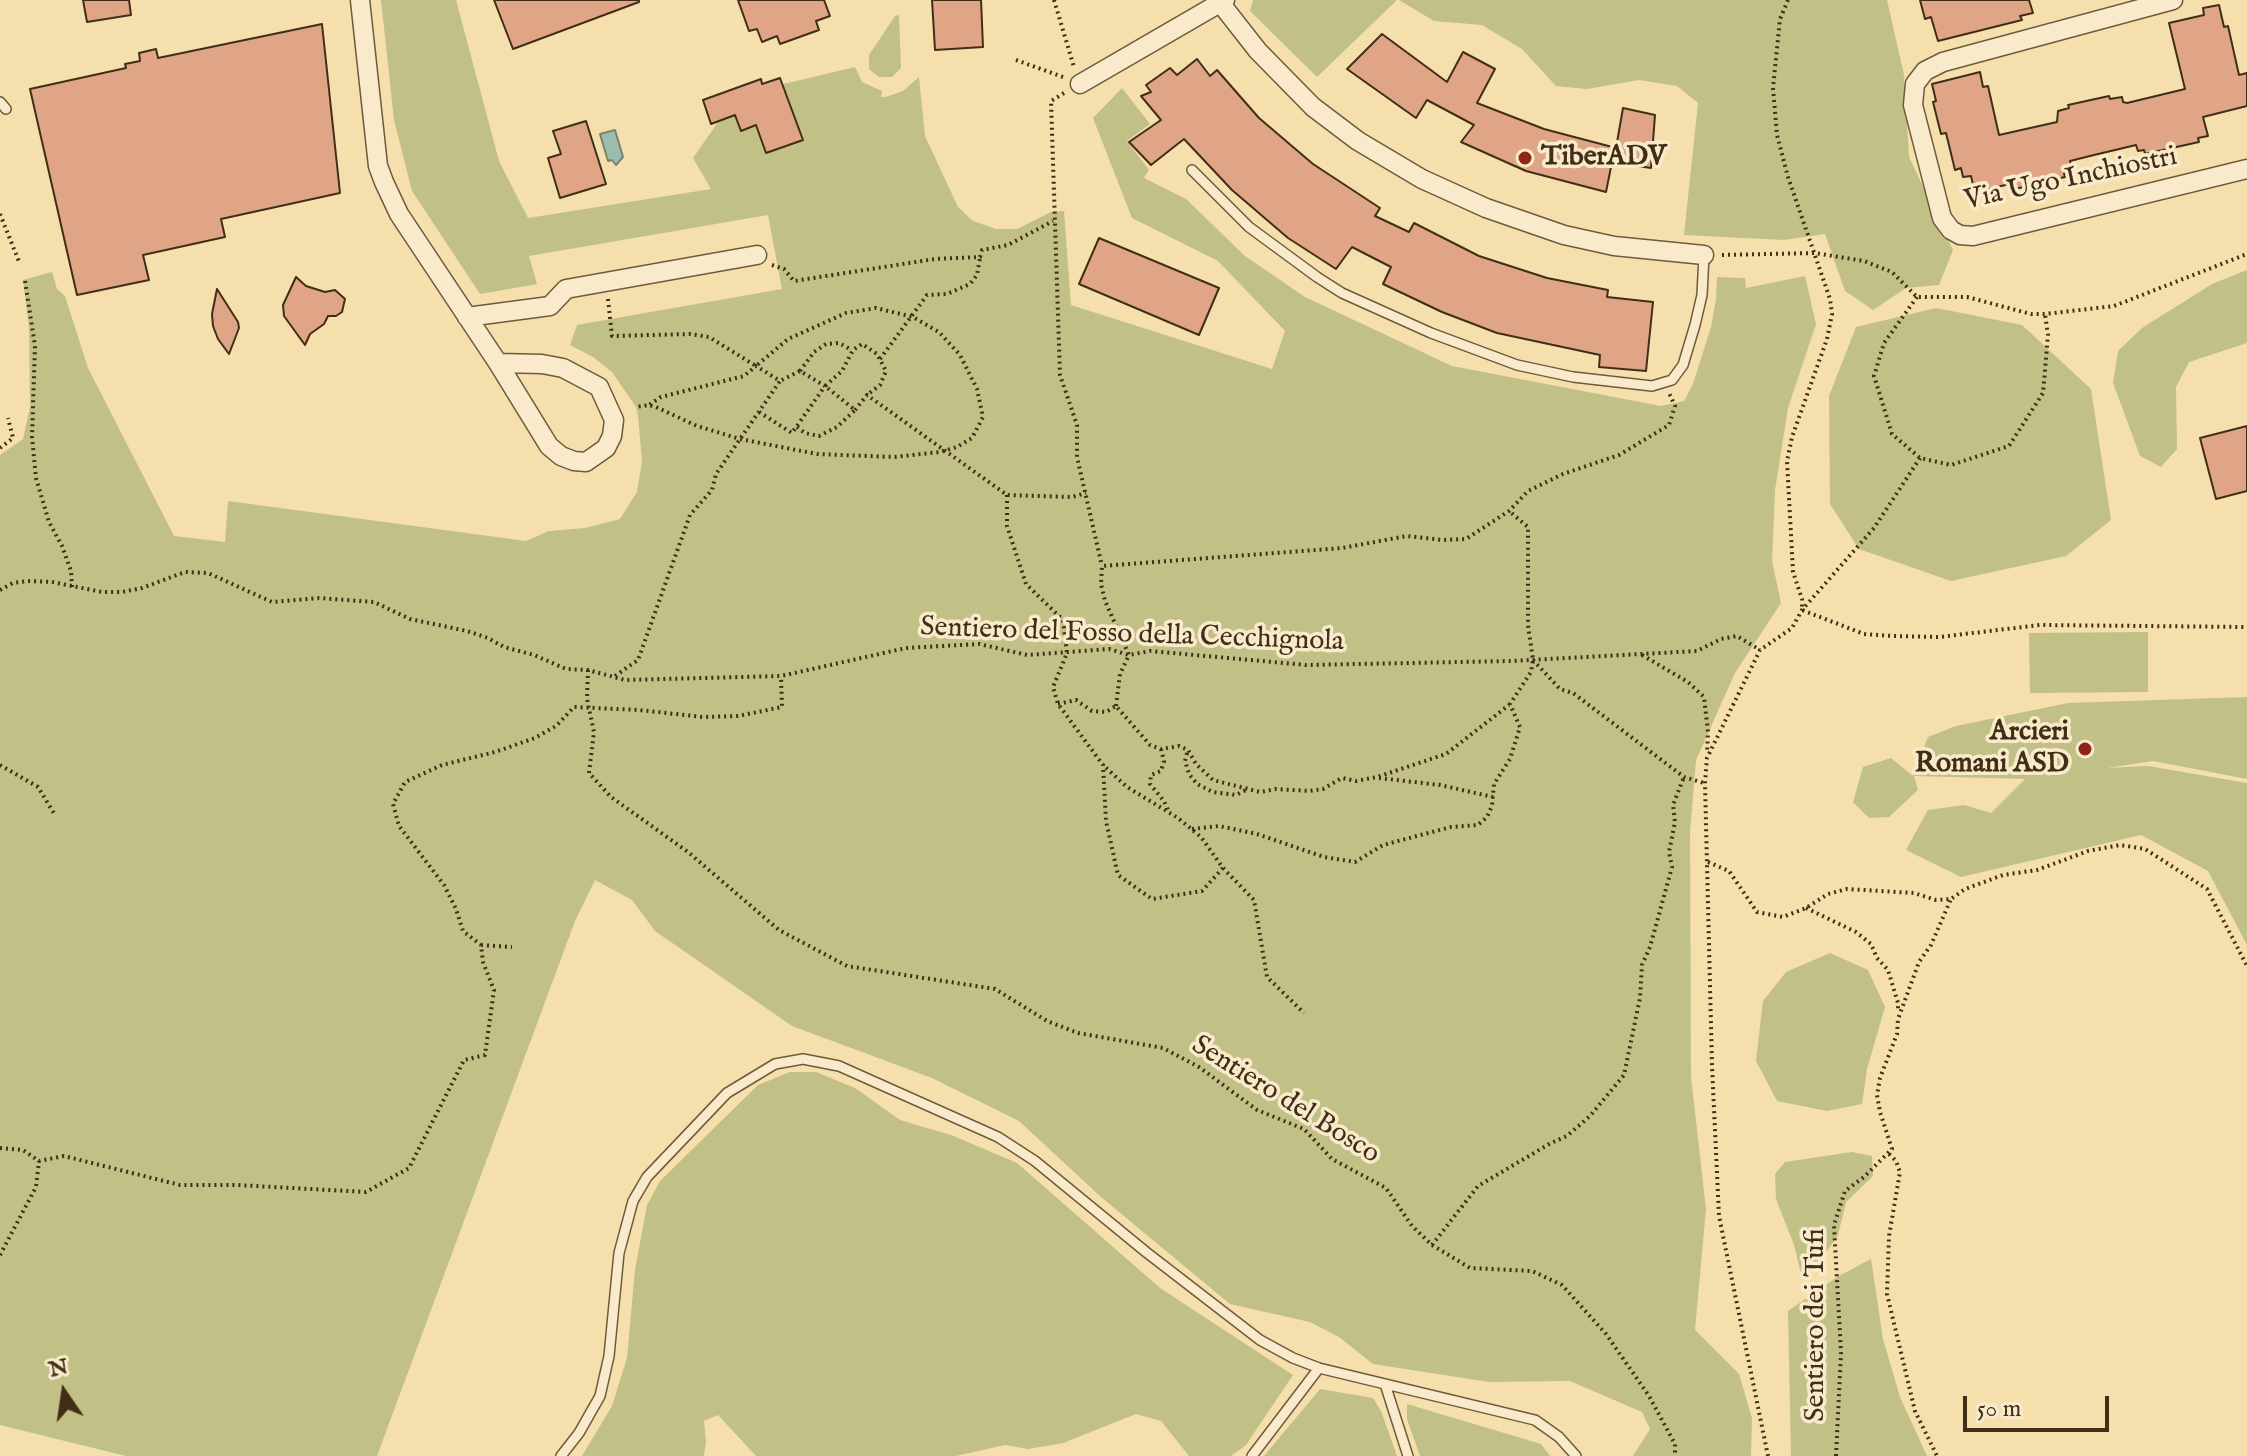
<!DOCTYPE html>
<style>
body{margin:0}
#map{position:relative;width:2247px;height:1456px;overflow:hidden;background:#f5dfad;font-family:"IM FELL English",serif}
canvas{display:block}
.north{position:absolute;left:24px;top:1352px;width:80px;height:80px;-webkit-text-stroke:6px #f8eaca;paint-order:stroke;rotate:347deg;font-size:22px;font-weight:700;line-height:32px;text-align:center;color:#412e17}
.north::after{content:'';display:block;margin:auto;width:28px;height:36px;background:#412e17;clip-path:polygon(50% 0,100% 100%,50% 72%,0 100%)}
.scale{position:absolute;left:1963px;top:1396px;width:146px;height:36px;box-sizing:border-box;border:4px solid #412e17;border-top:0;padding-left:10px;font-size:24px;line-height:28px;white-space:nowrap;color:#412e17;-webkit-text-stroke:6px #f8eaca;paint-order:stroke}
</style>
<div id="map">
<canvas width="2247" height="1456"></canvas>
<div class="north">N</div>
<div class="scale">50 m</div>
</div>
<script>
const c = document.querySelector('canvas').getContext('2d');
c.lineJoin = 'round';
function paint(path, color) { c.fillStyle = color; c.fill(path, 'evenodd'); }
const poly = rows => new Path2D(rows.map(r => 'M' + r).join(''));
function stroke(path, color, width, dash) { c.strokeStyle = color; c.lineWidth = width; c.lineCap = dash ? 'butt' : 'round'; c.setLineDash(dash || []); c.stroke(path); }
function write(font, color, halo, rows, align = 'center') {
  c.font = font + ' "IM FELL English",serif'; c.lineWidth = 7; c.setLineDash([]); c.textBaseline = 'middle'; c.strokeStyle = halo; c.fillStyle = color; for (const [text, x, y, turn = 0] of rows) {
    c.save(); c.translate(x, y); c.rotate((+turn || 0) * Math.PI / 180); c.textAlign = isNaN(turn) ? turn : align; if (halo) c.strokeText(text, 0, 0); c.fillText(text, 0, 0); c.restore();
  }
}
paint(poly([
 [381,0,456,0,499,161,528,218,711,189,693,158,737,95,855,67,862,82,882,91,881,97,886,97,903,91,919,77,925,136,958,207,973,221,996,229,1017,229,1051,212,1064,211,1071,305,1272,369,1285,331,1218,261,1132,218,1093,118,1122,88,1150,124,1127,141,1149,170,1144,178,1186,199,1245,256,1305,297,1452,366,1661,406,1684,401,1693,384,1711,327,1716,299,1717,277,1745,278,1746,288,1805,276,1816,324,1788,408,1775,490,1772,561,1781,603,1735,673,1696,760,1690,832,1691,1077,1706,1209,1695,1330,1739,1374,1752,1418,1751,1456,1633,1456,1650,1429,1642,1412,1570,1381,1489,1382,1373,1364,1339,1337,1310,1322,1230,1304,1101,1197,1019,1121,932,1078,792,1026,655,931,632,900,595,880,575,921,377,1456,126,1456,0,1425,0,455,23,439,30,407,29,327,23,280,52,272,57,289,65,296,88,368,174,536,225,542,228,501,526,541,549,531,585,528,620,519,637,492,642,462,638,415,636,407,612,372,593,357,570,345,577,325,782,289,768,215,529,256,537,284,480,294,412,191,394,120],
 [1253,0,1397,0,1317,77,1250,11],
 [1399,0,1887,0,1904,75,1909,157,1953,250,1939,285,1906,288,1873,310,1845,291,1825,234,1784,240,1684,235,1698,103,1677,86,1639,80,1587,89,1556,86,1522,49,1482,25,1434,21],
 [899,15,901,68,892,77,879,77,869,69,869,55,895,16],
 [2247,270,2247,343,2189,362,2176,387,2177,449,2161,467,2140,456,2113,383,2118,351,2142,328,2212,284],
 [1936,308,2022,325,2091,389,2111,520,2066,556,1951,581,1859,549,1830,504,1829,396,1856,327],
 [2148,632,2148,692,2030,693,2029,633],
 [2247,697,2247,779,2153,761,2107,768,2148,766,2247,783,2247,945,2208,871,2141,835,1961,877,1906,850,1928,810,1964,805,1991,813,2025,779,1914,776,1918,790,1889,817,1869,818,1853,802,1863,767,1891,758,1913,776,1928,737,1956,726,2068,703],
 [1830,953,1868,970,1885,1007,1867,1069,1862,1104,1827,1111,1777,1101,1756,1061,1763,1001,1786,972],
 [790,1072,816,1072,855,1088,900,1120,951,1135,1017,1163,1160,1288,1293,1375,1246,1445,1231,1456,1189,1456,1161,1421,1136,1414,1063,1443,1028,1449,1005,1445,956,1456,756,1456,718,1415,704,1421,706,1441,704,1456,582,1456,612,1406,627,1358,635,1270,647,1205,660,1181,758,1085],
 [1852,1152,1872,1156,1873,1176,1846,1202,1838,1235,1815,1269,1801,1273,1794,1245,1776,1199,1775,1174,1785,1162],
 [1871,1259,1883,1339,1900,1397,1927,1456,1791,1456,1788,1311,1837,1277],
 [1320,1389,1373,1398,1381,1411,1397,1456,1264,1456],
 [1407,1404,1541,1444,1550,1456,1420,1456,1407,1419]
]), '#c1c086');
const water = poly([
 [615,130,623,157,616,165,612,160,608,161,600,134,615,130]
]);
paint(water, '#9cbcac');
stroke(water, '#788370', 2);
const building = poly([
 [83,0,129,0,131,15,87,22,83,0],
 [494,0,639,0,639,2,513,49,494,0],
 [738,0,824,0,830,16,816,21,819,30,780,44,777,36,762,42,757,29,749,31,738,0],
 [932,0,981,0,983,47,935,50,932,0],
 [1920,0,2029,0,2033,13,2020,16,2022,20,1938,41,1931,17,1925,19,1920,0],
 [2219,5,2224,27,2228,26,2239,75,2247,73,2247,106,2203,117,2208,136,2198,138,2199,142,2145,154,2144,150,2138,151,2136,145,2094,155,2070,161,2072,172,2064,173,2065,177,2011,190,2009,184,1975,193,1971,176,1963,177,1961,168,1955,170,1946,133,1941,134,1933,102,1936,101,1932,84,1980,72,1983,87,1988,86,1999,135,2057,122,2058,111,2069,108,2068,105,2109,96,2110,99,2122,97,2123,102,2127,103,2185,89,2169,23,2204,15,2203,8,2219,5],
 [322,24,340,193,221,219,225,237,143,255,149,280,77,295,30,89,126,68,125,64,140,61,139,53,156,49,158,58,322,24],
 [1382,34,1447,82,1463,52,1495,69,1477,103,1544,129,1616,148,1623,108,1655,115,1651,168,1612,162,1606,192,1526,171,1461,142,1474,125,1427,100,1416,118,1347,69,1382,34],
 [1197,59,1210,76,1217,70,1259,118,1313,164,1380,208,1375,216,1409,232,1414,223,1479,256,1547,278,1608,290,1607,297,1653,302,1646,371,1599,367,1600,355,1497,333,1442,312,1383,284,1391,267,1352,247,1336,269,1288,238,1232,190,1184,139,1151,165,1129,142,1161,120,1141,96,1151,92,1146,85,1170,68,1177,75,1197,59],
 [780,78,803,140,766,153,756,125,741,131,735,115,711,124,703,100,761,79,762,84,780,78],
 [586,121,606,184,560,198,548,158,561,154,553,131,586,121],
 [1099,238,1219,288,1199,335,1079,284,1099,238],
 [296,277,306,286,325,292,335,290,345,299,342,312,336,316,328,316,324,324,310,334,305,345,284,316,283,305,296,277],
 [217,289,238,322,239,328,229,354,218,339,213,326,212,314,217,289],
 [2247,426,2247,491,2216,499,2200,438,2247,426]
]);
paint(building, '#e0a487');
stroke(building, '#412e17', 2);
const lane = poly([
 [0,102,6,109],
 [1192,170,1249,227,1317,277,1342,293,1431,333,1517,365,1573,377,1652,386,1672,380,1683,365,1695,325,1702,295,1704,255],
 [1385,1384,1408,1456],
 [561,1456,579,1433,600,1396,609,1356,619,1253,633,1201,647,1177,727,1093,775,1064,803,1059,839,1066,998,1137,1035,1161,1146,1252,1260,1340,1293,1358,1319,1368,1535,1420,1559,1437,1576,1456],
 [1252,1456,1319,1368]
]);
const street = poly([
 [360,0,378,166,384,182,399,214,498,363],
 [1218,0,1258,51,1313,107,1358,141,1422,179,1486,208,1564,235,1614,246,1704,255],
 [2173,0,1943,62,1925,71,1915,84,1913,105,1942,218,1951,230,1960,235,1973,236,2247,169],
 [1080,84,1225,0],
 [467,317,550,306,566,289,757,255],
 [498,363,542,364,563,368,599,387,614,420,612,436,606,448,586,462,574,461,561,456,549,446,498,363]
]);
stroke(lane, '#6e5a3c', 12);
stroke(street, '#6e5a3c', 21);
stroke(poly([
 [1054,0,1074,67],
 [1788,0,1780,19,1773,88,1777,135,1788,177,1830,299,1832,314,1827,339,1792,437,1787,461,1793,572,1802,599,1802,610,1864,634,1892,636,1939,637,2040,625,2247,627],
 [1016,60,1063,77],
 [1064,93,1051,101,1060,375,1077,425,1077,457,1102,566],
 [0,214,20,264],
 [1722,255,1815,253,1864,261,1892,272,1917,297,1967,297,2031,314,2045,314,2114,306,2247,254],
 [772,265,784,269,794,281,935,259,980,257,982,250,1008,245,1053,221],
 [25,281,35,346,32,437,36,478,49,522,62,546,71,571,72,587],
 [1917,297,1884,343,1874,376,1892,434,1920,458,1951,465,2009,446,2043,393,2048,335,2045,314],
 [608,299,612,336,690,334,709,337,756,366,788,339,846,313,876,308,913,317,939,332,960,355,977,389,983,417,972,438,957,447,940,452,894,457,817,454,740,439,697,426,656,407,649,405,636,407],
 [880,359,927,295,947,294,970,284,977,275,980,258],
 [800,371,814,352,826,344,839,343,852,350],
 [855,410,867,395,1007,495,1072,497,1086,493],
 [759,412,792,433,825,386,800,371,780,381],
 [797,427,805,433,819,436,837,427,855,410,825,386,842,371,853,350,862,344,877,354,886,371,880,385,867,395],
 [0,448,13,438,8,418],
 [1007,495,1007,526,1026,584,1063,620,1067,653,1053,687,1058,704,1103,765,1106,821,1118,875,1152,899,1202,891,1223,868,1201,837,1178,818,1127,787,1103,765],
 [0,590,13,583,27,581,52,582,102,592,122,592,142,588,185,572,208,573,272,602,319,598,374,602,410,619,467,631,488,638,504,647,534,655,566,669,588,670,625,680,781,676,906,648,979,644,1027,655,1109,649,1129,655,1150,651,1306,665,1511,661,1697,651,1721,639,1737,636,1760,650],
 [1642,655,1688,682,1704,697,1708,732,1707,753],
 [1533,660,1560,689,1573,693,1684,777,1704,783],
 [588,670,587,699,594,732,589,773,611,797,688,852,779,930,847,966,995,989,1047,1021,1078,1033,1163,1048,1199,1067,1257,1110,1304,1129,1332,1159,1386,1188,1412,1226,1432,1245,1470,1268,1532,1271,1562,1285,1606,1334,1649,1396,1675,1444,1675,1456],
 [615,676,638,660,690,515,712,490,716,474,780,381,756,366,744,376,661,397,649,405],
 [1058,704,1076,700,1092,711,1106,712,1116,706,1150,745,1161,749,1179,746,1188,750,1196,764,1213,780,1260,792,1276,789,1309,791,1323,789,1342,778,1356,781,1377,777,1446,754,1509,705],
 [1116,706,1120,674,1129,655,1105,601,1101,584,1102,566,1342,548,1407,536,1443,540,1466,539,1509,511,1528,491,1563,474,1619,455,1669,425,1675,406,1669,393],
 [1161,749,1164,761,1161,771,1151,775,1150,784,1164,801,1168,810],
 [1187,753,1185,761,1189,774,1197,784,1213,792,1236,795,1246,790],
 [0,765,38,787,55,815],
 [1379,778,1440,785,1493,797],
 [1192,829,1219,826,1257,834,1324,857,1355,862,1383,845,1451,827,1478,825,1487,817,1492,806,1494,784,1510,759,1520,727,1510,704,1531,672,1533,660,1528,625,1528,527,1509,511],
 [1708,862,1729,871,1757,912,1783,917,1806,908,1828,894,1847,889,1914,893,1936,900,1951,899,1965,889,2003,875,2037,870,2088,851,2120,845,2145,849,2207,889,2247,966],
 [1223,868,1254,900,1267,977,1304,1013],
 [1806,908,1856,932,1871,944,1877,958,1888,970,1898,1003,1898,1012],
 [481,945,512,947],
 [0,1148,23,1150,39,1161,64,1156,180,1185,237,1185,366,1192,409,1168,464,1060,485,1055,494,990,483,962,481,945,463,931,456,909,444,885,399,826,393,804,405,782,442,765,495,752,535,738,556,726,574,707,639,710,703,717,738,716,782,707,781,676],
 [1889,1154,1896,1161,1900,1172,1889,1236,1887,1294,1915,1411,1937,1456],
 [1432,1245,1478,1186,1551,1143,1567,1136,1590,1116,1624,1075,1640,998,1642,965,1650,947,1672,867,1669,852,1675,822,1673,805,1684,777],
 [0,1255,36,1187,39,1161],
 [1768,1456,1719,1216,1712,1066,1705,783,1707,758,1760,650,1792,628,1802,610,1874,528,1920,458],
 [1836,1456,1841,1353,1834,1225,1845,1191,1864,1177,1892,1149,1880,1112,1877,1095,1880,1078,1897,1034,1898,1019,1919,962,1931,945,1951,899]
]), '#412e17', 4, [2, 4]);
stroke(lane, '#f8eaca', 9);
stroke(street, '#f8eaca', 18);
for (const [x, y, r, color] of [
 [1525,158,8,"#8f2418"],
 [2085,749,8,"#8f2418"]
]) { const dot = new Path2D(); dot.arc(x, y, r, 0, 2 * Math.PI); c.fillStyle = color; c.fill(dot); stroke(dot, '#f8eaca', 3); }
write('bold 28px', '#412e17', '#f8eaca', [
 ["TiberADV",1541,158],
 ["Arcieri",2069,733,"right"],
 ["Romani ASD",2069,765,"right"]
], 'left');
write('28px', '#412e17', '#f8eaca', [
 ["Via Ugo Inchiostri",2071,180,-12],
 ["Sentiero del Fosso della Cecchignola",1132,636,2],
 ["Sentiero del Bosco",1285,1101,32],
 ["Sentiero dei Tufi",1817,1325,-90]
]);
</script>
